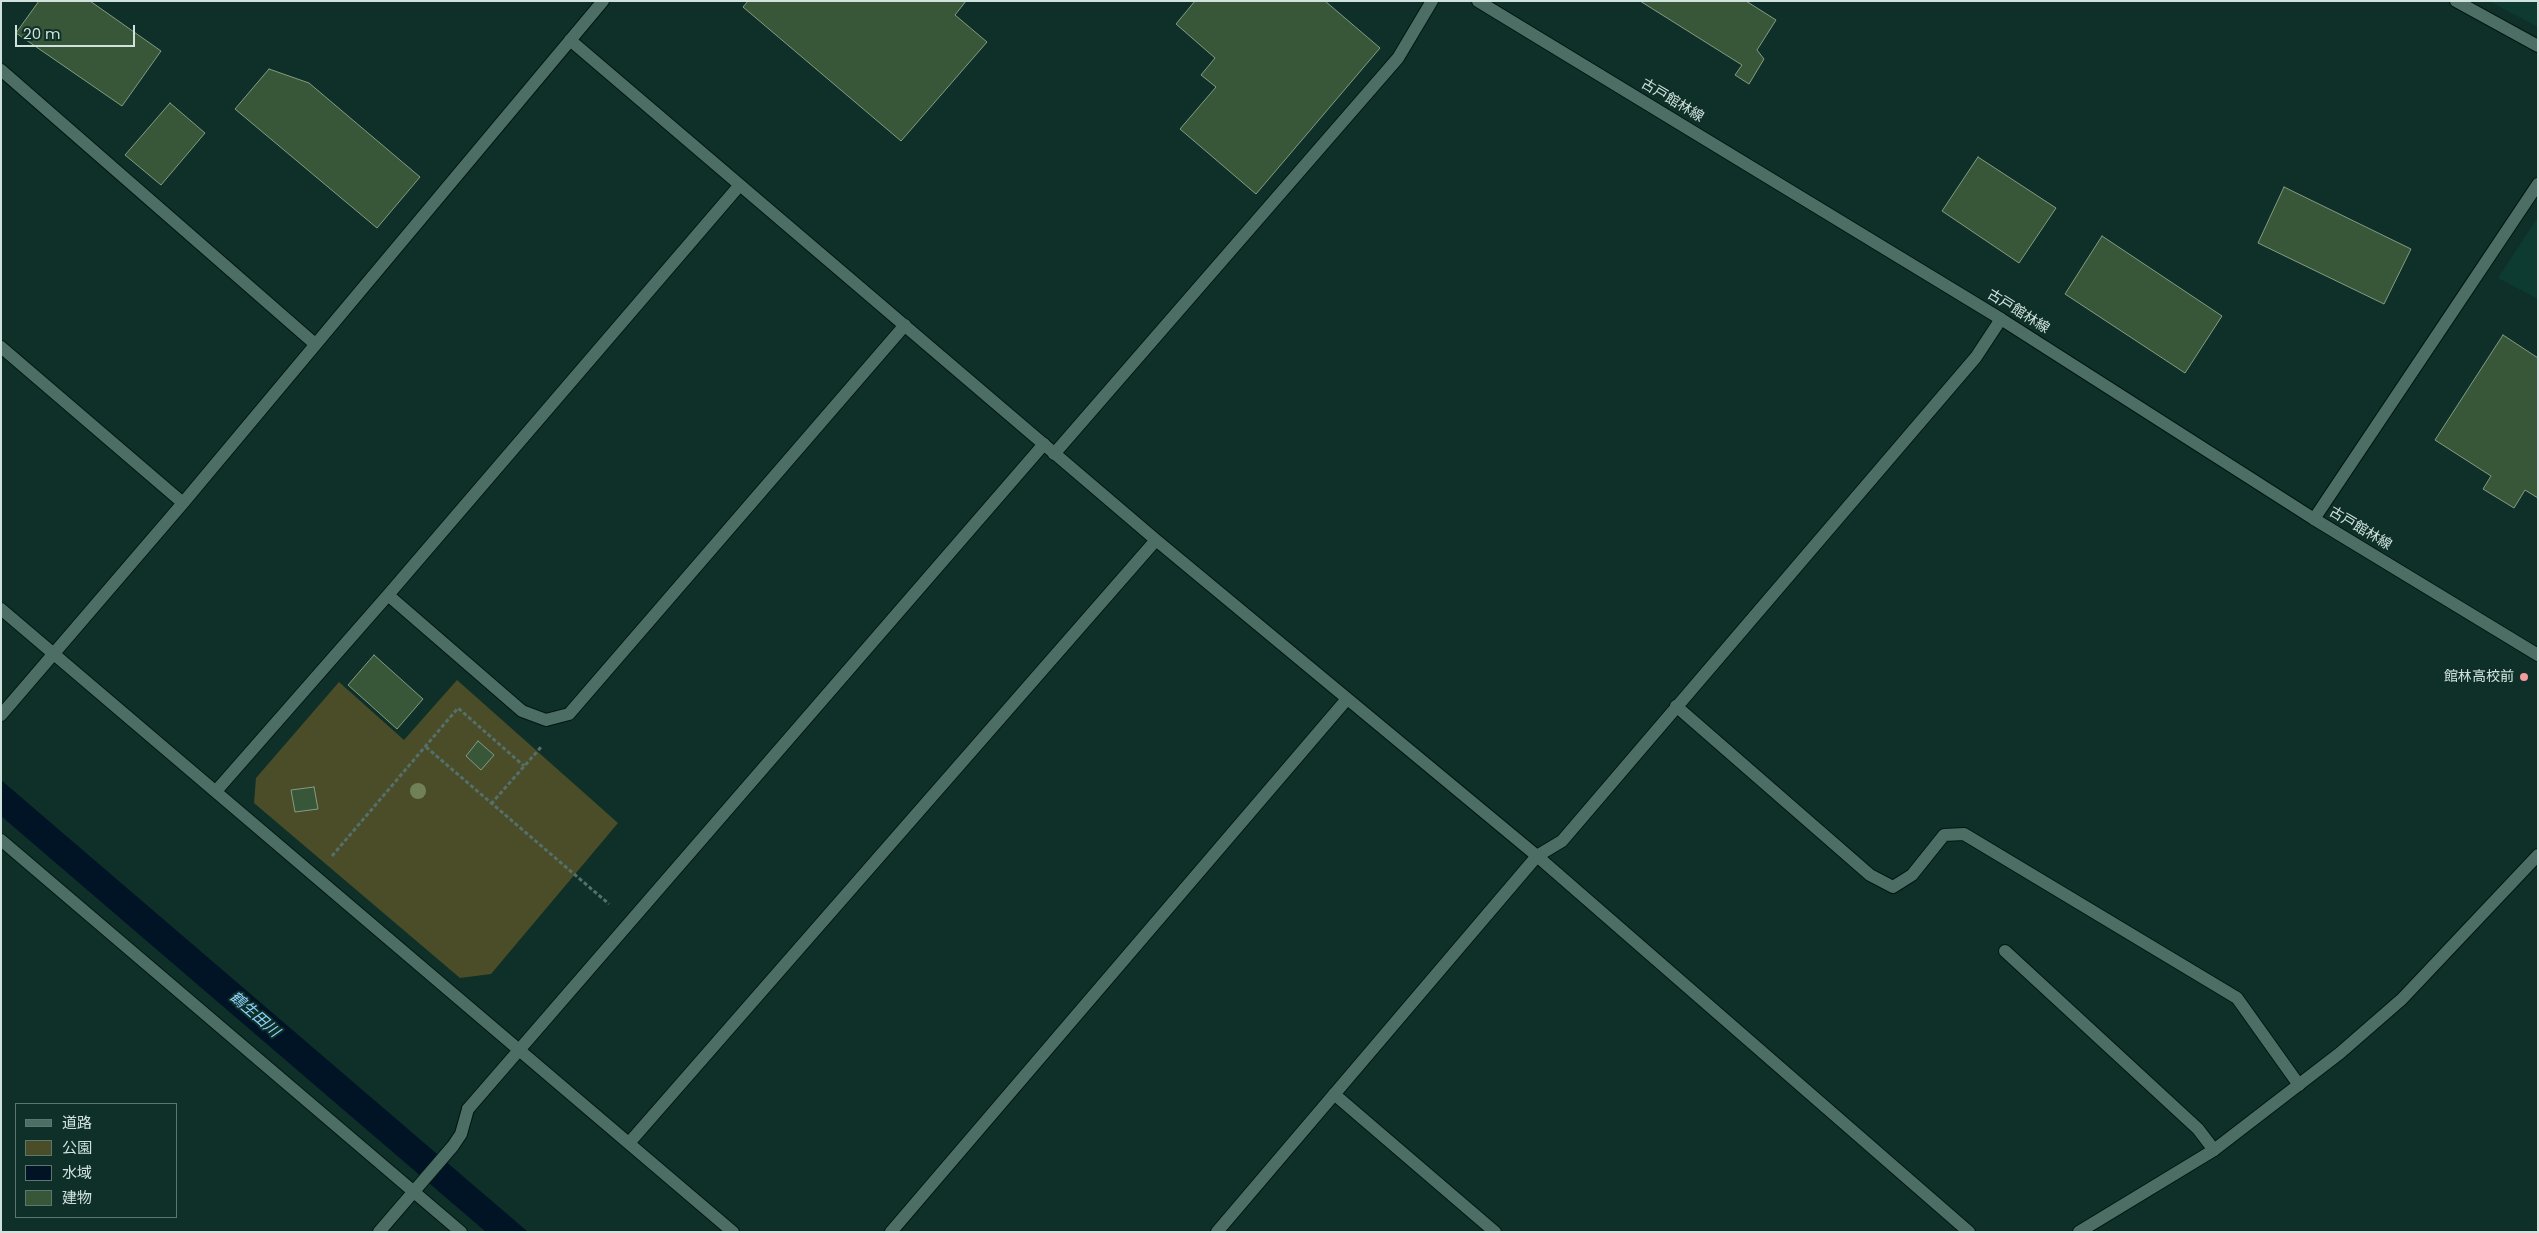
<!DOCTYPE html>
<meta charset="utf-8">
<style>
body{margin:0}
#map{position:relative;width:2539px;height:1233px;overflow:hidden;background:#0f3028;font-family:Poppins,"Noto Sans JP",sans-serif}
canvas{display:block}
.frame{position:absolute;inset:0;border:2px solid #d0e2dd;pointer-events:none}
.legend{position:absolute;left:15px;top:1103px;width:162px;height:115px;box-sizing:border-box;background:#0f3028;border:1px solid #5c7770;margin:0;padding:6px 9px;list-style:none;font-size:15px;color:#d0e2dd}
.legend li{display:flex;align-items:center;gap:10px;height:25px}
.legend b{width:25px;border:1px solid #5c7770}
.scale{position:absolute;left:15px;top:25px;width:120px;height:22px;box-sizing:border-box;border:2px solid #d0e2dd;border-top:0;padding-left:6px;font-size:15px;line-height:18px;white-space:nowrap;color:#d0e2dd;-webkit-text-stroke:4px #0f3028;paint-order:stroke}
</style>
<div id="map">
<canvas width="2539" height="1233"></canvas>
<div class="frame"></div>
<ul class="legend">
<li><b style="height:6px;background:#4c6e65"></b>道路</li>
<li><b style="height:14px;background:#4a4d28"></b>公園</li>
<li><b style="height:14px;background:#001426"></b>水域</li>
<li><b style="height:14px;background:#385738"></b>建物</li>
</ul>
<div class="scale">20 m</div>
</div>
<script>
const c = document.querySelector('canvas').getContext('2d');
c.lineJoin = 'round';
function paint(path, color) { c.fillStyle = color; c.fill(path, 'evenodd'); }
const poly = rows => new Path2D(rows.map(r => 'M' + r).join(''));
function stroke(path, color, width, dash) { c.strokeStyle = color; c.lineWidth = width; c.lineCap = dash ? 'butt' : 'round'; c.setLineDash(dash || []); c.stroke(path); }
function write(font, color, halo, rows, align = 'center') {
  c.font = font + ' Poppins,"Noto Sans JP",sans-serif'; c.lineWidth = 4; c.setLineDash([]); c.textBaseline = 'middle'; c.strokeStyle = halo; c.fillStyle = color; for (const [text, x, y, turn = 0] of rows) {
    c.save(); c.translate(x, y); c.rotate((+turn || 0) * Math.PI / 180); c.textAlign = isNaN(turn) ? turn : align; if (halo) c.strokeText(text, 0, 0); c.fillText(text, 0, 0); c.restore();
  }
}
paint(poly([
 [2489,1,2538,1,2538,27],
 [2538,217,2538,299,2498,278]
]), '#0d3a31');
paint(poly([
 [457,680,618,823,491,974,460,978,254,803,256,778,339,682,404,740]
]), '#4a4d28');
paint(poly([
 [1,780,528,1232,486,1232,1,816]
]), '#001426');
const building = poly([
 [39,1,90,1,161,51,122,106,16,33,39,1],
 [748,1,966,1,955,15,987,42,901,141,743,7,748,1],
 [1195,1,1325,1,1380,48,1256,194,1180,129,1216,87,1201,75,1215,58,1176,24,1195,1],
 [1640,1,1746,1,1776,20,1757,50,1764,59,1749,84,1735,75,1742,65,1640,1],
 [269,69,309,83,420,177,377,228,235,109,269,69],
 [170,103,205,133,161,185,125,155,170,103],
 [1978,157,2056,208,2019,263,1942,211,1978,157],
 [2284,187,2411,249,2384,304,2258,243,2284,187],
 [2102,236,2222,316,2185,373,2065,294,2102,236],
 [2503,335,2538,358,2538,498,2525,490,2514,508,2483,489,2491,476,2435,440,2503,335],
 [374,655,423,699,397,729,348,685,374,655],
 [478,741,494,755,481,770,466,756,478,741],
 [314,787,318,809,295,812,291,790,314,787]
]);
paint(building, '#385738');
stroke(building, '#859b84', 1);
const lane = poly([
 [1054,454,1398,58,1432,1],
 [1676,706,1870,875,1893,887,1912,875,1944,835,1964,834,2237,998,2299,1085],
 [1,840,461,1232],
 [2005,951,2198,1129,2214,1150,2079,1232],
 [379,1232,453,1146,461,1134,468,1109]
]);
const street = poly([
 [2456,1,2538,46],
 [570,40,1156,540,1537,856,1969,1232],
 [1,70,315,344],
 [1,347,183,503],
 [2314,519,2538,184],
 [388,595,522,711,546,720,569,714,905,325],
 [1,609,733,1232],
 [1,715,183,503,603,1],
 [217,790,388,595,739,186],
 [1334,1094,1495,1232],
 [629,1143,1156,540],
 [2214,1150,2340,1053,2402,999,2538,855],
 [891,1232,1347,699],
 [1217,1232,1537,856,1562,841,1976,357,2001,319]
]);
const secondary = poly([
 [1478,1,2001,319,2314,519,2538,655],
 [468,1109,1044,444]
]);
stroke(lane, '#011611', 14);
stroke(street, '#011611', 14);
stroke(secondary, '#011611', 14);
stroke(poly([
 [426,747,609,904],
 [491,804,542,746],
 [332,856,458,708,524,766]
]), '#55706a', 3, [4, 2.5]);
stroke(lane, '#4c6e65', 12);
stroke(street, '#4c6e65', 12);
stroke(secondary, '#4c6e65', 12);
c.fillStyle = '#708157';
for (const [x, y] of [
 [418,791]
]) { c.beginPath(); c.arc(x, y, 8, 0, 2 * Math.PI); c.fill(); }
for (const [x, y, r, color] of [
 [2524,677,5,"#f49b9f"]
]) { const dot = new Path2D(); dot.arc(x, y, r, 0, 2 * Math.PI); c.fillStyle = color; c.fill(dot); stroke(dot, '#0f3028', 2); }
write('14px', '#d0e2dd', '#0f3028', [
 ["古戸館林線",1672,101,31],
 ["古戸館林線",2018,312,32],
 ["古戸館林線",2360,529,31]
]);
write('14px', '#d0e2dd', '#0f3028', [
 ["館林高校前",2514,677]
], 'right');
write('italic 15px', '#90d1ff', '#0f3028', [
 ["鶴生田川",254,1015,41]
]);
</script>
